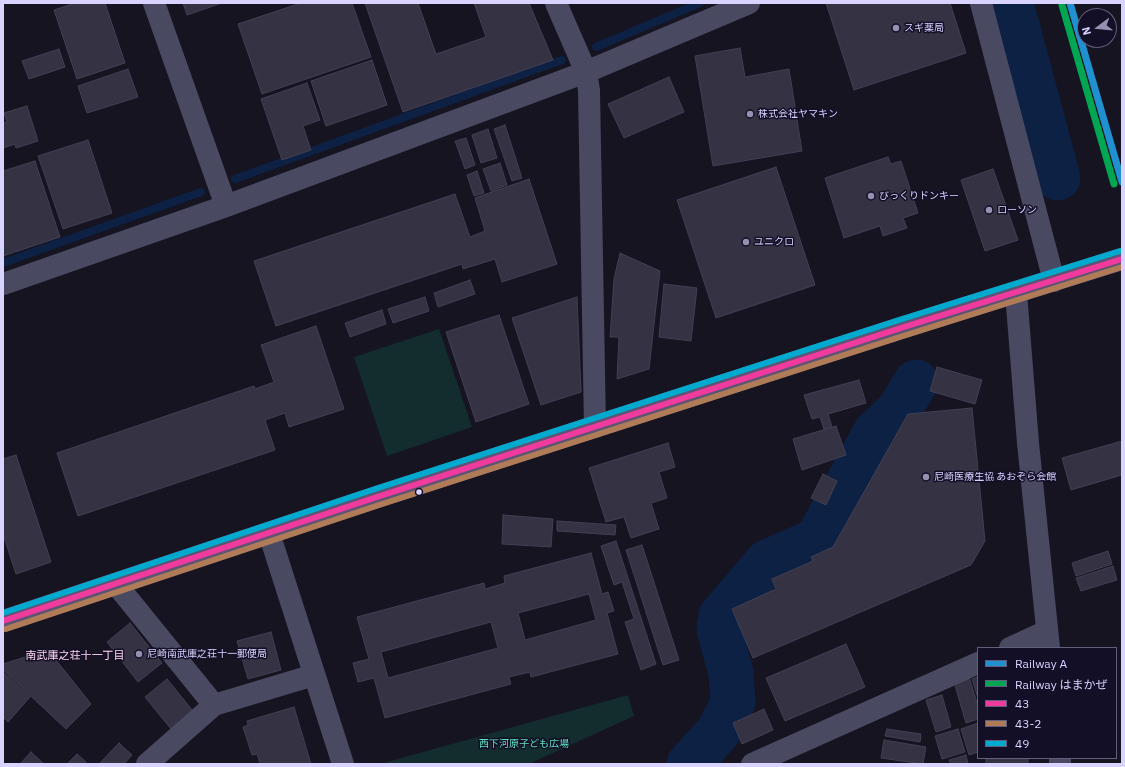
<!DOCTYPE html>
<meta charset="utf-8">
<style>
body{margin:0}
#map{position:relative;width:1125px;height:767px;overflow:hidden;background:#161421;font-family:"IBM Plex Sans","Noto Sans JP",sans-serif}
canvas{display:block}
.frame{position:absolute;inset:0;border:4px solid #d9d4ff;pointer-events:none}
.legend{position:absolute;left:977px;top:647px;width:140px;height:112px;box-sizing:border-box;background:#130f26;border:1px solid #625e7d;margin:0;padding:5px 7px;list-style:none;font-size:12px;color:#d9d4ff}
.legend li{display:flex;align-items:center;gap:8px;height:20px}
.legend b{width:20px;border:1px solid #625e7d}
.north{position:absolute;left:1077px;top:8px;width:40px;height:40px;box-sizing:border-box;background:#130f26;border:1px solid #625e7d;border-radius:50%;rotate:254deg;font-size:11px;font-weight:700;line-height:16px;text-align:center;color:#d9d4ff}
.north::after{content:'';display:block;margin:auto;width:14px;height:18px;background:#9591b1;clip-path:polygon(50% 0,100% 100%,50% 72%,0 100%)}
</style>
<div id="map">
<canvas width="1125" height="767"></canvas>
<div class="frame"></div>
<ul class="legend">
<li><b style="height:5px;background:#2090d1"></b>Railway A</li>
<li><b style="height:5px;background:#00a651"></b>Railway はまかぜ</li>
<li><b style="height:5px;background:#f13a9d"></b>43</li>
<li><b style="height:5px;background:#b07c57"></b>43-2</li>
<li><b style="height:5px;background:#00a9ce"></b>49</li>
</ul>
<div class="north">N</div>
</div>
<script>
const c = document.querySelector('canvas').getContext('2d');
c.lineJoin = 'round';
function paint(path, color) { c.fillStyle = color; c.fill(path, 'evenodd'); }
const poly = rows => new Path2D(rows.map(r => 'M' + r).join(''));
function stroke(path, color, width, dash) { c.strokeStyle = color; c.lineWidth = width; c.lineCap = dash ? 'butt' : 'round'; c.setLineDash(dash || []); c.stroke(path); }
function write(font, color, halo, rows, align = 'center') {
  c.font = font + ' "IBM Plex Sans","Noto Sans JP",sans-serif'; c.lineWidth = 3; c.setLineDash([]); c.textBaseline = 'middle'; c.strokeStyle = halo; c.fillStyle = color; for (const [text, x, y, turn = 0] of rows) {
    c.save(); c.translate(x, y); c.rotate((+turn || 0) * Math.PI / 180); c.textAlign = isNaN(turn) ? turn : align; if (halo) c.strokeText(text, 0, 0); c.fillText(text, 0, 0); c.restore();
  }
}
paint(poly([
 [439,329,472,427,387,456,354,357],
 [628,695,634,716,529,764,380,764]
]), '#132c2d');
stroke(poly([
 [596,47,700,3],
 [235,179,562,60],
 [3,263,201,192]
]), '#0d2144', 8);
stroke(poly([
 [1011,3,1058,178],
 [689,764,718,732,733,703,731,673,719,629,721,616,767,562,817,540,875,433,899,410,916,382]
]), '#0d2144', 45);
const building = poly([
 [75,3,105,3,125,63,77,79,54,10,75,3],
 [183,3,222,3,187,15,183,3],
 [301,3,352,3,371,57,262,94,238,24,301,3],
 [365,3,418,3,436,54,486,37,474,3,529,3,553,60,403,112,365,3],
 [826,3,950,3,966,53,854,90,826,3],
 [740,48,745,77,789,69,802,151,713,166,695,56,740,48],
 [59,49,65,67,29,79,22,61,59,49],
 [372,60,387,105,326,126,311,81,372,60],
 [128,69,138,97,87,113,78,86,128,69],
 [669,77,684,112,624,138,608,104,669,77],
 [307,83,320,120,303,126,311,150,282,160,261,99,307,83],
 [27,106,38,141,16,148,15,144,3,148,3,123,7,122,4,113,27,106],
 [505,125,522,178,512,181,494,129,505,125],
 [488,129,497,158,481,163,472,135,488,129],
 [466,138,475,165,465,169,455,141,466,138],
 [88,140,112,213,63,229,38,156,88,140],
 [888,157,891,164,901,161,918,213,903,218,907,228,883,236,880,226,844,238,825,178,888,157],
 [35,161,60,237,3,256,3,171,35,161],
 [500,163,507,185,491,191,483,169,500,163],
 [776,167,815,285,716,318,677,200,776,167],
 [993,169,1018,240,985,251,961,180,993,169],
 [477,171,484,193,474,196,467,175,477,171],
 [529,179,557,264,502,282,495,259,463,269,462,264,276,326,254,261,455,194,470,237,485,231,475,198,529,179],
 [620,253,660,271,649,369,617,379,619,337,610,337,614,279,620,253],
 [470,280,475,294,438,307,434,293,470,280],
 [664,284,697,288,691,341,659,337,664,284],
 [425,297,429,311,393,323,388,309,425,297],
 [577,297,581,392,541,405,512,318,577,297],
 [382,310,386,324,350,337,345,323,382,310],
 [499,315,529,404,476,422,446,332,499,315],
 [316,326,344,409,289,427,285,413,265,420,275,450,78,516,57,453,254,386,255,389,274,382,261,345,316,326],
 [937,367,982,380,975,404,930,391,937,367],
 [859,380,866,403,828,414,832,427,824,429,820,417,812,419,804,395,859,380],
 [972,408,985,541,971,565,753,658,732,609,776,589,772,579,813,561,811,557,833,547,908,414,972,408],
 [836,426,846,455,802,470,793,439,836,426],
 [1122,441,1122,475,1071,490,1062,458,1122,441],
 [668,443,675,467,659,472,667,498,651,503,659,529,631,538,624,517,606,522,589,468,668,443],
 [16,455,51,562,16,574,3,534,3,459,16,455],
 [823,474,837,481,826,505,811,498,823,474],
 [503,515,553,519,551,547,502,544,503,515],
 [557,521,616,525,615,535,557,531,557,521],
 [616,541,656,664,641,670,625,622,634,619,622,582,614,585,601,546,616,541],
 [642,545,679,660,663,665,626,550,642,545],
 [1108,551,1112,564,1076,576,1072,563,1108,551],
 [591,553,602,594,608,592,614,611,607,613,618,654,531,677,530,672,509,677,511,684,385,718,374,678,358,682,353,663,369,659,357,617,484,583,485,589,505,583,504,576,591,553],
 [589,594,596,620,525,640,518,613,589,594],
 [491,622,498,648,388,678,381,652,491,622],
 [1113,566,1117,580,1081,591,1076,578,1113,566],
 [130,623,162,663,138,682,107,642,130,623],
 [271,632,281,670,248,679,237,641,271,632],
 [846,644,865,687,785,721,766,678,846,644],
 [48,650,91,704,66,729,3,670,3,664,48,650],
 [3,672,30,697,8,722,3,717,3,672],
 [969,677,978,706,978,719,966,723,954,682,969,677],
 [978,677,978,698,972,679,978,677],
 [167,679,193,711,171,729,145,697,167,679],
 [942,695,951,727,936,732,926,700,942,695],
 [294,707,311,764,260,764,257,754,252,755,243,727,248,725,247,721,294,707],
 [764,709,773,730,742,744,733,723,764,709],
 [978,723,978,752,969,755,961,729,978,723],
 [887,729,921,734,920,742,885,736,887,729],
 [958,729,965,752,942,759,935,736,958,729],
 [884,740,926,747,923,764,881,758,884,740],
 [119,743,132,755,124,764,99,764,119,743],
 [31,752,44,764,20,764,31,752],
 [77,754,86,762,85,764,67,764,77,754],
 [966,755,968,764,951,764,949,760,966,755],
 [986,758,1028,758,1028,764,986,764,986,758]
]);
paint(building, '#343243');
stroke(building, '#433f54', 1);
stroke(poly([
 [154,3,226,206],
 [556,3,586,72,589,90,595,427],
 [981,3,1054,281],
 [3,284,226,206,586,72,749,3],
 [1016,293,1028,443,1049,648],
 [269,533,343,764],
 [116,584,214,705,314,675],
 [1010,648,1047,631],
 [1060,758,1060,764],
 [147,764,214,705],
 [752,764,978,663]
]), '#4a4962', 22);
stroke(poly([
 [3,621,377,497,901,328,1122,259]
]), '#5e5373', 22);
stroke(poly([
 [3,621,377,497,901,328,1122,259]
]), '#f13a9d', 6);
stroke(poly([
 [6,629,379,505,903,336,1122,267]
]), '#b07c57', 6);
stroke(poly([
 [3,613,375,489,899,320,1120,251]
]), '#00a9ce', 6);
stroke(poly([
 [1070,3,1122,182]
]), '#2090d1', 7);
stroke(poly([
 [1062,5,1114,184]
]), '#00a651', 7);
for (const [x, y, r, color] of [
 [896,28,4,"#9591b1"],
 [750,114,4,"#9591b1"],
 [871,196,4,"#9591b1"],
 [989,210,4,"#9591b1"],
 [746,242,4,"#9591b1"],
 [926,477,4,"#9591b1"],
 [419,492,3.5,"#d9d4ff"],
 [139,654,4,"#9591b1"]
]) { const dot = new Path2D(); dot.arc(x, y, r, 0, 2 * Math.PI); c.fillStyle = color; c.fill(dot); stroke(dot, '#130f26', 1.5); }
write('10px', '#d9d4ff', '#130f26', [
 ["スギ薬局",904,28],
 ["株式会社ヤマキン",758,114],
 ["びっくりドンキー",879,196],
 ["ローソン",997,210],
 ["ユニクロ",754,242],
 ["尼崎医療生協 あおぞら会館",934,477],
 ["尼崎南武庫之荘十一郵便局",147,654]
], 'left');
write('10px', '#5fe0c0', '#130f26', [
 ["西下河原子ども広場",524,744]
]);
write('11px', '#ffd6f0', '#130f26', [
 ["南武庫之荘十一丁目",75,656]
]);
</script>
